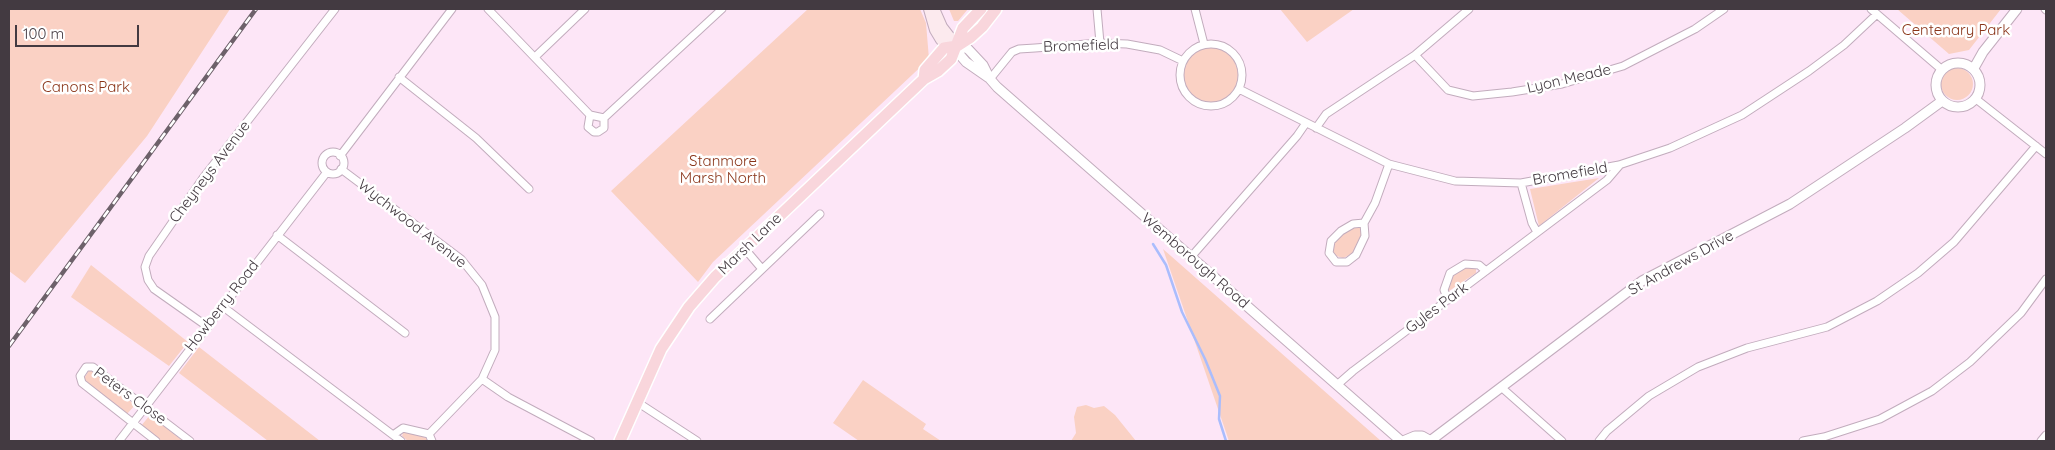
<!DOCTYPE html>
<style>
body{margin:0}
#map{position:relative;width:2055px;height:450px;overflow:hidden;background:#fde6f7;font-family:Quicksand,sans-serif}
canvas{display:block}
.frame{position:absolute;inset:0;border:10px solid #433a41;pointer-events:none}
.scale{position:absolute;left:15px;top:25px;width:124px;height:22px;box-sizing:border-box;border:2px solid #433a41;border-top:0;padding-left:6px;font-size:15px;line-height:18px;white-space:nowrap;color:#433a41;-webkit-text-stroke:4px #fff;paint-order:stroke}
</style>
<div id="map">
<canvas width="2055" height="450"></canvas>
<div class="frame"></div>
<div class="scale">100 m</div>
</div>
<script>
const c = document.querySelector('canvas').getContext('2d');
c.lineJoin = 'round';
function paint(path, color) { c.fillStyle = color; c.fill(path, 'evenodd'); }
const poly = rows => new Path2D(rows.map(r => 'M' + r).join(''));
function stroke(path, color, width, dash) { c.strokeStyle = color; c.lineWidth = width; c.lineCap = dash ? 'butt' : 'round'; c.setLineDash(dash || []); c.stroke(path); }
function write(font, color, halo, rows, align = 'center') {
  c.font = font + ' Quicksand,sans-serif'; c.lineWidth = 5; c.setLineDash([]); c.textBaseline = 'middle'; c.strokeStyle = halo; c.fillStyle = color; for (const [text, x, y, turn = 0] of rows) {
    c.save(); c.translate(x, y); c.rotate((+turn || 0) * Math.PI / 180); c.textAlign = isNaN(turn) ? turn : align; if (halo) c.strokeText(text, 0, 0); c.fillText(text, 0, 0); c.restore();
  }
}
paint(poly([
 [9,9,230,9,147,136,25,283,9,271],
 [808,9,920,9,926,23,929,59,713,262,698,282,611,191],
 [949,9,968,9,958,21,954,21],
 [1280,9,1354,9,1307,42],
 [1897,9,2001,9,1969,50,1949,54],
 '1182 75a28 28 0 1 1 56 0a28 28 0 1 1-56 0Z',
 '1941 84a16 16 0 1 1 32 0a16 16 0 1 1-32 0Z',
 [1599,178,1539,226,1530,189],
 [1353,226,1361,226,1363,236,1354,253,1343,258,1333,255,1332,246,1340,233],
 [1163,249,1381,441,1229,441],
 [91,265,188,342,169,366,71,297],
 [1470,267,1476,267,1476,273,1449,291,1447,289,1452,276,1462,268],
 [199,347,320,441,268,441,179,373],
 [90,369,135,405,127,414,83,380],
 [863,380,926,424,923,429,941,441,859,441,833,423],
 [1086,405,1094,408,1104,406,1115,415,1136,441,1071,441,1076,433,1074,417,1077,407],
 [150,415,183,441,162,441,141,426],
 [404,431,426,438,428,441,408,441,402,436]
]), '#fad1c4');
stroke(poly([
 [1153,244,1166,265,1182,312,1205,359,1220,396,1219,419,1226,441]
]), '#aabdfd', 2.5);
const minor = poly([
 [488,9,590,115,604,118,722,9],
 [1097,9,1100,43],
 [1195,9,1204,44],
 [1871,9,1941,69],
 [2045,9,2046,10],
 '1180 75a31 31 0 1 1 62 0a31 31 0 1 1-62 0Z',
 [1415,55,1448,90,1473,96,1512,92,1562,84,1623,66,1695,29,1724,9],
 [535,57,585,9],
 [399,77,476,138,529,189],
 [990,79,1012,52,1019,49,1035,48,1100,43,1127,44,1160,50,1183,61],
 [1239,89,1389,164,1455,181,1521,183,1619,165,1670,148,1742,115,1809,71,1844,45,1877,14],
 [1976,99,2046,154],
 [590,115,588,127,594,132,598,132,604,128,604,118],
 [1316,128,1326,114,1415,55,1469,9],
 '322 163a11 11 0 1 1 22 0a11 11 0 1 1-22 0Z',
 [340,156,452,9],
 [1521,183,1532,223,1537,232],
 [1364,223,1353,224,1341,231,1331,241,1329,253,1336,262,1347,262,1356,255,1365,236,1364,223,1375,203,1389,164],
 [277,235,405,333],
 [745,249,762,269],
 [1191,257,1297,136,1306,123],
 [1448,300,1444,290,1450,273,1465,264,1479,265,1486,271],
 [222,306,393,435,403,428,429,434,482,379,495,350,495,317,482,285,461,259,341,169],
 [710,319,820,214],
 [208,327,154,289,148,280,145,267,149,256,203,178,335,9],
 [482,379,508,397,591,441],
 [1337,385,1353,371,1607,180,1619,166],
 [1501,387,1562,441],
 [637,402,697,441],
 [429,434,432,441],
 [393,435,401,441],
 [119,441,327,172],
 [156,441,82,383,80,376,86,367,93,367,190,441],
 [1599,441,1607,431,1649,396,1698,367,1747,348,1827,327,1877,301,1918,273,1954,242,2036,146],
 [1803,441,1824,437,1880,419,1932,391,1970,362,2021,313,2046,279],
 [2041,441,2046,435]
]);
const tertiary = poly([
 [957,46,968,49,983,65,990,79,997,87,1401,441],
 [957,46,960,55,966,62,989,78],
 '1936 85a22 22 0 1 1 44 0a22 22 0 1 1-44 0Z',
 [1974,68,1983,52,2017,9],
 [1403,441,1415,436,1422,436,1431,441],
 [1430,441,1642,281,1790,204,1905,128,1942,101]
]);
const secondary = poly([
 [929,9,935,30,941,40,957,46],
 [935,11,942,27,956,45]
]);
const primary = poly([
 [924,79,925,70,944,48,957,46,971,37,982,27,996,9],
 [620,441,661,349,689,307,715,277,924,79,938,71,951,59,963,28,981,9]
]);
stroke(minor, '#c2acbd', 9);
stroke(tertiary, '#c2acbd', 11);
stroke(secondary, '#c2acbd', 12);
stroke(primary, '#fff', 14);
stroke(minor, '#fff', 7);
stroke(tertiary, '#fff', 9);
stroke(secondary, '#fceaee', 10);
stroke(primary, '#f9d6dc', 11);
const rail = poly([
 [9,346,256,9]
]);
stroke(rail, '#6d616a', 4.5);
stroke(rail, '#fff', 2.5, [8]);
write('15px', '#8a3519', '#fff', [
 ["Centenary Park",1956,30],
 ["Canons Park",86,87],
 ["Stanmore",723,161],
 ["Marsh North",723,178]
]);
write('15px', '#433a41', '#fff', [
 ["Bromefield",1081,46,-2],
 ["Lyon Meade",1569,79,-13],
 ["Cheyneys Avenue",210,172,-53],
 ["Bromefield",1570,174,-10],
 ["Wychwood Avenue",412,224,38],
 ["Marsh Lane",750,244,-44],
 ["Wemborough Road",1195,261,41],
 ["St Andrews Drive",1681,263,-29],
 ["Howberry Road",222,306,-52],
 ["Gyles Park",1437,308,-37],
 ["Peters Close",130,396,36]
]);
</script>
